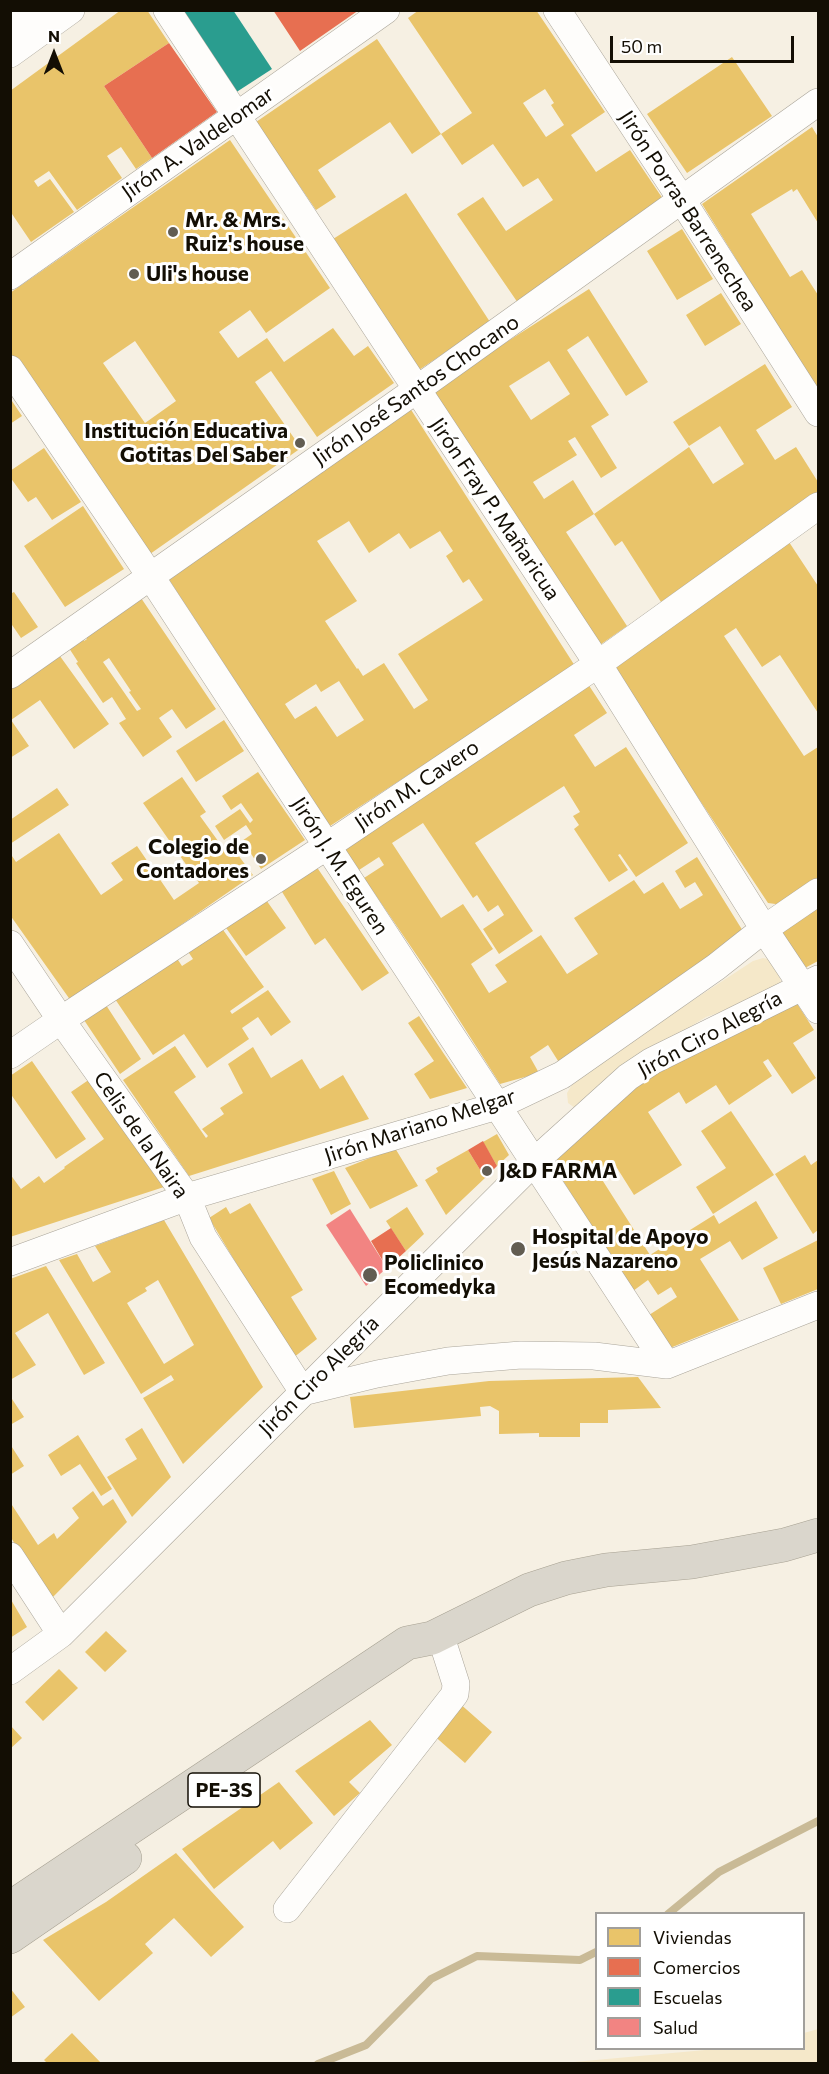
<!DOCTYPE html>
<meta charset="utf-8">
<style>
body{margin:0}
#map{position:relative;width:829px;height:2074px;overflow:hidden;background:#f6f0e3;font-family:Commissioner,sans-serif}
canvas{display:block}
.frame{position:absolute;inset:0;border:12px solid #130e04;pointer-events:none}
.legend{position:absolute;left:595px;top:1912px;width:210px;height:138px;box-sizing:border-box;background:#fff;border:2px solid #a19f9b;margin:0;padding:8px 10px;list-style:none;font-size:18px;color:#130e04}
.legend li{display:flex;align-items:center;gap:12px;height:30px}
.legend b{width:30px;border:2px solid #a19f9b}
.north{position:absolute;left:24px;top:24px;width:60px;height:60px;-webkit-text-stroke:4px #fff;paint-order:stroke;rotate:0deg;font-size:16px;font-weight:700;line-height:24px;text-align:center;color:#130e04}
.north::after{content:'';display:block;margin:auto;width:21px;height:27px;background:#130e04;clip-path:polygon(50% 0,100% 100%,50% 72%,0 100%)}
.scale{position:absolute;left:610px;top:36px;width:184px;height:27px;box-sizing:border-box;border:3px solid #130e04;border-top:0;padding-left:8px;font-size:18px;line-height:21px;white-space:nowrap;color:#130e04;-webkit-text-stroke:4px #fff;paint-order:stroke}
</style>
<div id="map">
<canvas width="829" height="2074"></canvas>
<div class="frame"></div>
<ul class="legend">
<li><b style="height:16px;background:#e9c46a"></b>Viviendas</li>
<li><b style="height:16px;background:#e76f51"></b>Comercios</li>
<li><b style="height:16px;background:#2a9d8f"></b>Escuelas</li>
<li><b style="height:16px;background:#f28482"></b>Salud</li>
</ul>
<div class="north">N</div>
<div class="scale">50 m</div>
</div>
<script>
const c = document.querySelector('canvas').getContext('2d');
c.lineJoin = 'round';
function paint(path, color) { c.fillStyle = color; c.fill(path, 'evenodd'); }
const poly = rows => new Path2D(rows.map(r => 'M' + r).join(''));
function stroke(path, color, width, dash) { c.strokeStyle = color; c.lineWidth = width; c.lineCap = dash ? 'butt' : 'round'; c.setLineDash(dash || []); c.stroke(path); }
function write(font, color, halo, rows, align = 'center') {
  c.font = font + ' Commissioner,sans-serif'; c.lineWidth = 6; c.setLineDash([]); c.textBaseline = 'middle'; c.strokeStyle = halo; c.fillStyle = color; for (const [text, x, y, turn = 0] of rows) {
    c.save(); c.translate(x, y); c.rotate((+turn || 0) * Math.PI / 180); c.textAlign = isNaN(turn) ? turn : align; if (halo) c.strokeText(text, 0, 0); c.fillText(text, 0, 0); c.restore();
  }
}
paint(poly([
 [763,958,773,960,778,969,781,983,749,1003,706,1017,680,1033,575,1108,568,1103,567,1093,573,1083,675,1012,753,961],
 [818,2029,818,2063,563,2063,716,2049,804,2048,804,2033]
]), '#f5e8c9');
paint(poly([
 [121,10,147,10,169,43,104,86,152,158,136,169,121,147,107,156,122,178,77,210,49,171,34,181,38,187,50,179,74,212,31,242,10,211,10,91],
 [419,10,536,10,605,112,571,135,596,172,630,150,665,202,518,303,457,214,483,197,506,231,553,200,538,178,523,187,493,144,462,165,441,134,412,154,390,122,318,170,336,197,316,210,256,122,377,39,441,134,472,113,408,18],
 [545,89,554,103,551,105,564,125,546,137,523,103],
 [732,57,772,116,687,173,647,114],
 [812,127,818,137,818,223,797,189,793,192,792,189,751,214,790,277,802,270,818,295,818,391,702,204],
 [230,140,330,288,266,333,250,310,219,332,238,358,267,338,284,362,333,328,354,356,368,346,394,383,317,437,271,371,255,382,301,448,150,554,10,355,10,293],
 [135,341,176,401,145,423,103,363],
 [406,193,490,322,419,370,333,239],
 [682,229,713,279,677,300,647,251],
 [589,289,648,382,626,396,588,336,567,350,609,415,591,426,617,468,601,478,575,437,568,441,577,455,533,482,544,499,573,480,594,514,566,532,627,626,597,647,432,390],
 [549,361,570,394,531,420,509,386],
 [721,293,741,324,705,346,686,315],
 [765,364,792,407,756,430,775,460,796,447,818,482,818,491,661,602,622,541,615,546,594,514,689,447,713,484,744,464,720,426,689,446,673,422],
 [10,398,22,416,10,424],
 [408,405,575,666,330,826,168,578],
 [349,521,369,553,399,533,410,549,440,531,453,551,446,556,463,583,469,579,483,600,398,654,428,700,414,709,384,663,363,676,358,668,357,669,325,621,357,601,317,541],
 [339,681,364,720,337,737,316,706,295,719,285,704,316,684,321,692],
 [44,448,81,502,52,520,36,497,28,502,10,477,10,471],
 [83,506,124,569,65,607,24,546],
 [789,542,818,586,818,713,780,655,762,667,736,628,724,636,804,756,818,747,818,880,783,905,768,903,610,665],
 [14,592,38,627,21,638,10,622,10,594],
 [139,595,216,709,186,729,172,709,159,718,172,737,143,757,119,723,126,719,112,697,103,703,76,663,78,662,67,645,81,635,84,641,87,639,83,632],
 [109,658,131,691,129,692,141,709,137,711,103,662],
 [57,652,109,724,74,749,40,700,11,720,29,746,10,758,10,684],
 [588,684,607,713,574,735,595,767,626,747,688,843,636,877,620,854,618,855,628,870,609,882,574,829,579,825,573,816,580,812,564,786,475,843,533,931,499,954,483,929,504,915,498,905,488,912,477,895,473,898,423,823,392,843,441,918,463,904,493,949,471,964,489,993,507,982,495,965,541,935,567,974,598,954,574,918,634,880,644,894,663,882,680,909,703,895,695,882,685,888,675,871,697,857,746,936,560,1064,548,1045,530,1057,539,1073,500,1084,437,985,364,878,384,865,379,857,359,870,341,844],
 [224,720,244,751,196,782,176,751],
 [258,772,305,840,261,869,248,849,238,855,253,875,71,1001,10,915,10,853,16,862,59,833,101,895,123,880,111,863,137,846,174,900,199,883,143,803,182,777,206,812,200,816,226,852,252,834,246,825,224,840,215,826,240,809,250,823,253,820,241,803,231,810,222,796],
 [57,788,69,805,10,844,10,820],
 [314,863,389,973,362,991,325,938,315,945,279,887],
 [264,897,286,928,246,956,224,925],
 [818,907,818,961,803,969,775,926],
 [221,927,264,987,230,1011,232,1014,268,990,291,1022,271,1036,258,1017,242,1028,249,1039,207,1068,184,1034,153,1055,115,999,176,957,182,966,193,959,187,950],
 [796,1002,814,1030,793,1043,816,1078,792,1094,768,1059,763,1062,772,1076,729,1105,716,1085,686,1104,679,1092,648,1112,682,1165,634,1195,617,1168,601,1178,650,1255,714,1215,719,1224,756,1201,778,1238,742,1260,730,1241,700,1259,739,1320,670,1348,649,1315,677,1297,671,1287,658,1295,648,1280,633,1291,551,1162,631,1087],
 [106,1005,141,1059,120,1074,84,1020],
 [419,1016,444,1054,467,1088,430,1099,414,1074,434,1061,408,1023],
 [175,1046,196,1077,174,1092,206,1138,208,1136,202,1129,224,1114,220,1108,243,1093,228,1064,253,1047,271,1078,302,1059,320,1089,343,1075,369,1119,189,1176,123,1080],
 [32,1061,86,1139,56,1159,10,1093,10,1076],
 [90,1079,164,1187,10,1237,10,1174,21,1189,39,1176,44,1183,65,1168,64,1167,104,1139,71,1092],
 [731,1111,774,1175,713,1214,696,1187,726,1168,701,1131],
 [497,1134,509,1155,497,1166,483,1142],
 [395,1148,418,1186,370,1209,345,1168],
 [468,1150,485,1178,446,1215,425,1180,438,1172,436,1168],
 [805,1155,811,1165,818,1160,818,1230,813,1234,775,1174],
 [334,1171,351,1204,331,1215,312,1179],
 [250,1203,303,1290,291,1297,317,1339,293,1358,209,1218,226,1207,230,1214],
 [407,1207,424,1234,406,1251,386,1221],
 [164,1220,263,1387,183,1464,143,1398,174,1380,171,1375,141,1394,59,1260,77,1254,93,1282,111,1272,95,1246],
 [158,1280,194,1345,164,1364,127,1303,147,1291,145,1288],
 [818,1240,818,1289,781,1304,763,1268],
 [46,1266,105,1363,84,1375,48,1313,15,1333,36,1365,10,1380,10,1279],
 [638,1377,661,1408,608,1410,608,1423,580,1423,580,1437,539,1437,539,1433,499,1434,499,1411,490,1406,480,1407,481,1416,354,1428,350,1397,489,1381],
 [10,1396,24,1417,10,1425],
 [142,1428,171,1477,132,1517,107,1477,137,1459,125,1439],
 [78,1435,112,1489,101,1496,80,1464,61,1476,48,1455],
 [10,1444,24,1466,10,1475],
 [93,1491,103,1506,113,1499,127,1522,50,1600,10,1536,10,1502,38,1545,54,1533,57,1539,79,1518,72,1508],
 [10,1598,27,1627,10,1638],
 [106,1631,127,1651,105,1672,85,1652],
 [59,1669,78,1688,43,1721,25,1702],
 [458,1702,492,1732,465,1763,431,1733],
 [370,1720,392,1745,349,1782,360,1793,334,1816,295,1771],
 [10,1725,22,1738,10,1749],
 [279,1782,313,1823,280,1850,273,1841,214,1889,182,1849],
 [176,1853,244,1927,211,1957,174,1918,145,1944,153,1953,99,2001,43,1940,106,1902],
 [10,1988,25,2007,10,2018],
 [72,2033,102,2064,48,2064,44,2060]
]), '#e9c46a');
paint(poly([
 [273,10,359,10,300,51],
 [169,43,217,112,152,158,104,86],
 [483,1141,497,1166,485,1178,468,1150],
 [391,1228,406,1251,387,1268,371,1241]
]), '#e76f51');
paint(poly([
 [180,10,233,10,272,69,235,93]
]), '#2a9d8f');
paint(poly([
 [350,1209,387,1268,366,1286,326,1225]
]), '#f28482');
stroke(poly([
 [668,1914,719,1872,818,1821],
 [318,2064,366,2045,431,1979,477,1956,580,1960,596,1952]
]), '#c9ba96', 8);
const minor = poly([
 [167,10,598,664,764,929,818,1010],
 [557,10,678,194,818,413],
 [10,26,32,10],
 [10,54,71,10],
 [10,276,386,10],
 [10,369,151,577,667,1365],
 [10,675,416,390,818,102],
 [10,944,61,1020,187,1197,203,1237,303,1392,377,1374,448,1361,521,1355,594,1356,667,1365,818,1305],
 [10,1055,61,1020,327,846,598,664,818,506],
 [10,1262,187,1197,497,1106,562,1075,716,967,764,929,818,892],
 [10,1556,61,1634],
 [10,1671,61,1634,534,1162,628,1077,652,1061,818,979],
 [287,1909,455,1694,456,1684,440,1634]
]);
const highway = poly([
 [10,1908,407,1643,432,1638,529,1590,566,1578,606,1570,692,1562,784,1545,818,1535],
 [10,1937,125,1858]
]);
stroke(minor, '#aaa59a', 28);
stroke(highway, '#a7a192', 34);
stroke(minor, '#fefdfb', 27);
stroke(highway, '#dad6cc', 33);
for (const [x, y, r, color] of [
 [173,232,6,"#625d52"],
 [134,274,6,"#625d52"],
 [300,443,6,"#625d52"],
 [261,859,6,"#625d52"],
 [487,1171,6,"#625d52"],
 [518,1249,8,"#625d52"],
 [370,1275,8,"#625d52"]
]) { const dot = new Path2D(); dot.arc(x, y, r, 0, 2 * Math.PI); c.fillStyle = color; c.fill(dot); stroke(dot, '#fff', 2); }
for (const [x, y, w] of [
 [224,1790,72]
]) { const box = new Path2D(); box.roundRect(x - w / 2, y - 17, w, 34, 4.5); c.fillStyle = '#fff'; c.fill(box); stroke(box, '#130e04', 1.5); }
write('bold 20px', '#130e04', null, [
 ["PE-3S",224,1790]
]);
write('21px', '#130e04', '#fff', [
 ["Jirón A. Valdelomar",198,143,-35],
 ["Jirón Porras Barrenechea",688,211,57],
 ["Jirón José Santos Chocano",416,390,-35],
 ["Jirón Fray P. Mañaricua",495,509,56],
 ["Jirón M. Cavero",417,785,-34],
 ["Jirón J. M. Eguren",340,866,57],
 ["Jirón Ciro Alegría",710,1034,-28],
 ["Jirón Mariano Melgar",420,1126,-18],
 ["Celis de la Naira",141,1135,55],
 ["Jirón Ciro Alegría",319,1376,-45]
]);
write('bold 21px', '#130e04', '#fff', [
 ["Mr. & Mrs.",185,220],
 ["Ruiz's house",185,244],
 ["Uli's house",146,274],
 ["Institución Educativa",288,431,"right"],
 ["Gotitas Del Saber",288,455,"right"],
 ["Colegio de",249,847,"right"],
 ["Contadores",249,871,"right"],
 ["J&D FARMA",499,1171],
 ["Hospital de Apoyo",532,1237],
 ["Jesús Nazareno",532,1261],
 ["Policlinico",384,1263],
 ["Ecomedyka",384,1287]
], 'left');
</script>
